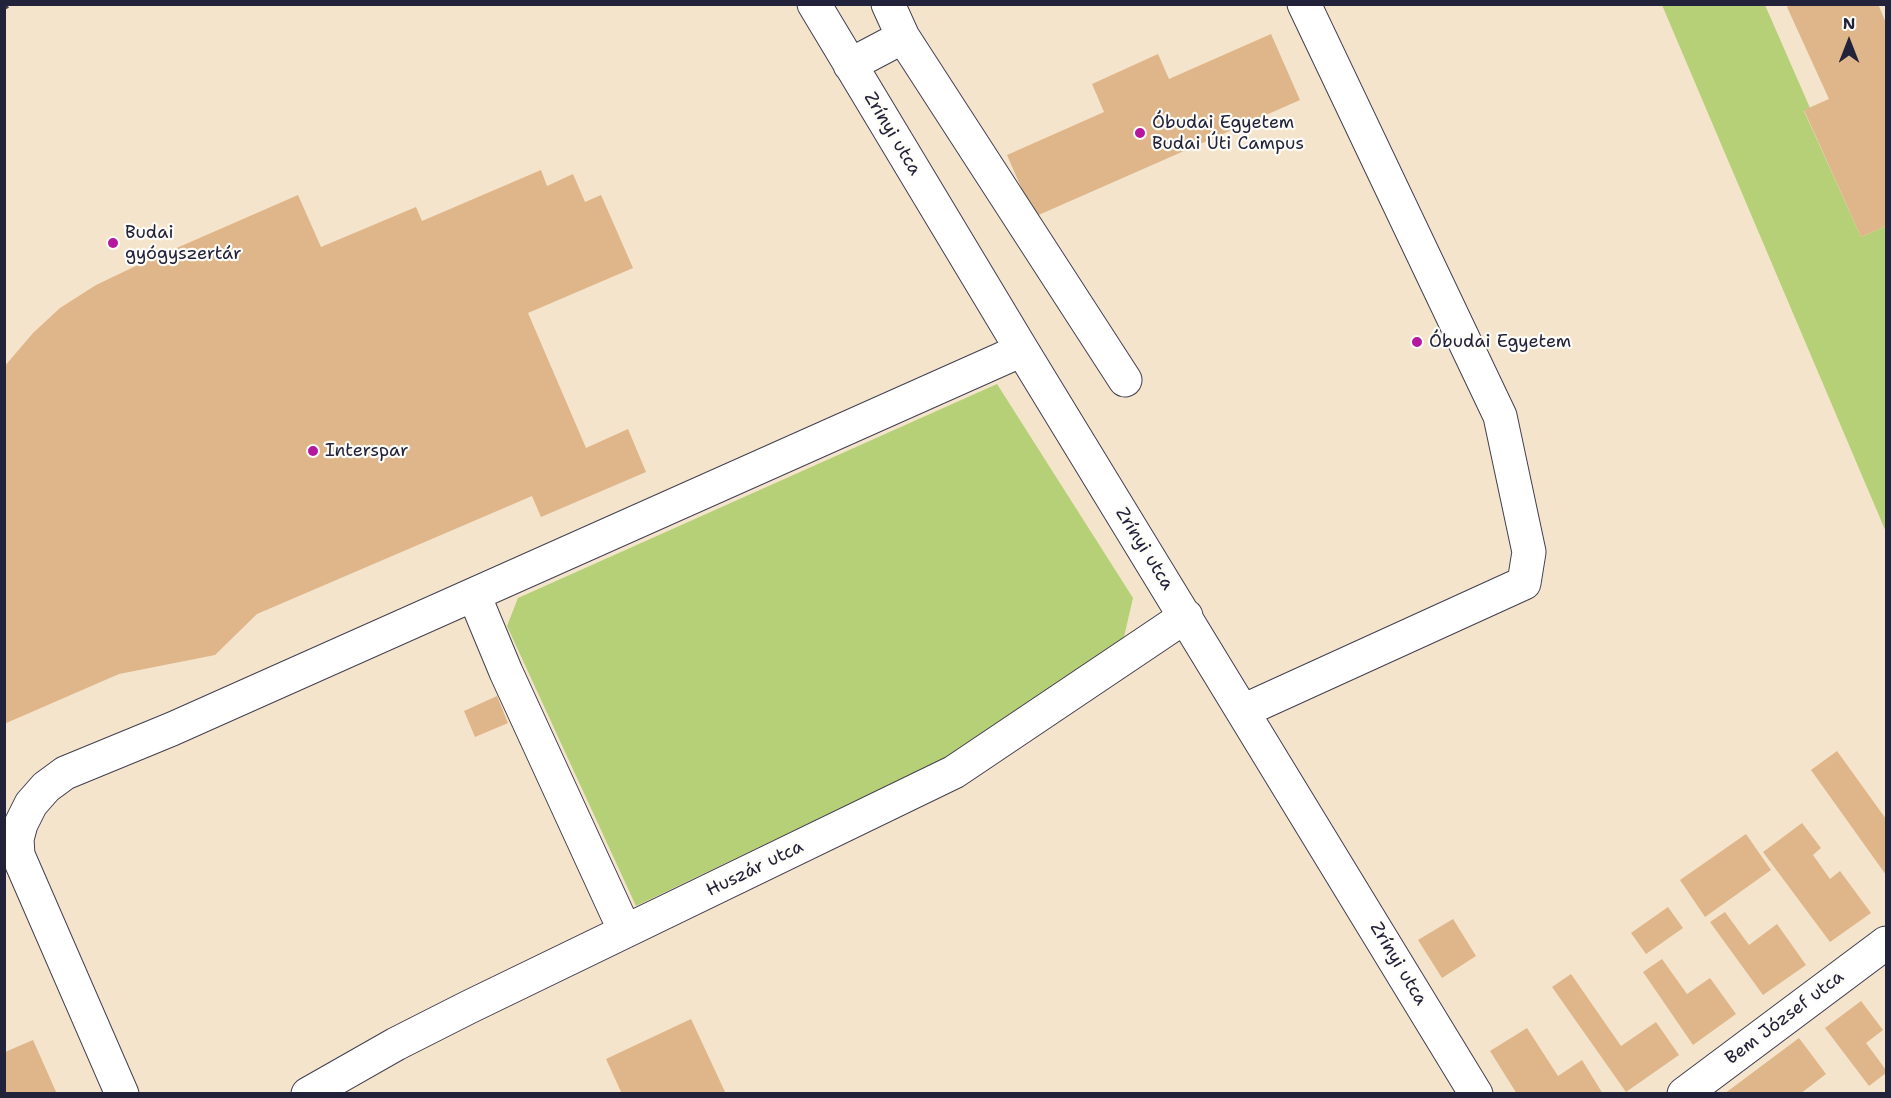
<!DOCTYPE html>
<meta charset="utf-8">
<style>
body{margin:0}
#map{position:relative;width:1891px;height:1098px;overflow:hidden;background:#f4e4cb;font-family:"Shantell Sans",sans-serif}
canvas{display:block}
.frame{position:absolute;inset:0;border:6px solid #22223b;pointer-events:none}
.north{position:absolute;left:1819px;top:12px;width:60px;height:60px;-webkit-text-stroke:4px #fdfcf7;paint-order:stroke;rotate:0deg;font-size:16px;font-weight:700;line-height:24px;text-align:center;color:#22223b}
.north::after{content:'';display:block;margin:auto;width:21px;height:27px;background:#22223b;clip-path:polygon(50% 0,100% 100%,50% 72%,0 100%)}
</style>
<div id="map">
<canvas width="1891" height="1098"></canvas>
<div class="frame"></div>
<div class="north">N</div>
</div>
<script>
const c = document.querySelector('canvas').getContext('2d');
c.lineJoin = 'round';
function paint(path, color) { c.fillStyle = color; c.fill(path, 'evenodd'); }
const poly = rows => new Path2D(rows.map(r => 'M' + r).join(''));
function stroke(path, color, width, dash) { c.strokeStyle = color; c.lineWidth = width; c.lineCap = dash ? 'butt' : 'round'; c.setLineDash(dash || []); c.stroke(path); }
function write(font, color, halo, rows, align = 'center') {
  c.font = font + ' "Shantell Sans",sans-serif'; c.lineWidth = 4.5; c.setLineDash([]); c.textBaseline = 'middle'; c.strokeStyle = halo; c.fillStyle = color; for (const [text, x, y, turn = 0] of rows) {
    c.save(); c.translate(x, y); c.rotate((+turn || 0) * Math.PI / 180); c.textAlign = isNaN(turn) ? turn : align; if (halo) c.strokeText(text, 0, 0); c.fillText(text, 0, 0); c.restore();
  }
}
paint(poly([
 [1662,5,1765,5,1810,108,1804,111,1861,237,1886,226,1886,532],
 [997,384,1133,598,1123,641,945,758,636,906,507,626,518,598]
]), '#b5d077');
paint(poly([
 [1792,4,1878,4,1886,23,1886,226,1861,237,1804,110,1829,99,1787,7],
 [1271,34,1300,100,1034,217,1007,155,1104,112,1092,84,1158,54,1169,79],
 [541,170,547,186,573,174,585,202,601,195,633,268,528,313,586,448,628,429,646,472,541,517,532,496,257,614,215,655,119,674,4,724,4,367,33,333,60,308,96,285,140,264,298,195,321,247,416,207,422,221],
 [497,696,508,723,475,737,464,711],
 [1837,751,1886,819,1886,875,1811,770],
 [1802,823,1821,848,1813,855,1830,879,1840,871,1871,913,1830,942,1763,852],
 [1746,834,1771,870,1705,917,1680,880],
 [1668,907,1683,928,1646,954,1631,933],
 [1725,912,1749,945,1777,924,1806,965,1763,995,1710,922],
 [1453,919,1476,956,1442,978,1418,940],
 [1662,959,1687,994,1710,978,1736,1014,1693,1045,1643,972],
 [1571,974,1621,1046,1656,1022,1679,1055,1626,1092,1552,987],
 [1861,1001,1883,1030,1866,1043,1886,1070,1886,1073,1869,1086,1825,1028],
 [691,1019,726,1094,622,1094,606,1059],
 [1527,1028,1558,1076,1582,1060,1603,1094,1517,1094,1490,1051],
 [1799,1038,1826,1074,1800,1094,1724,1094],
 [33,1040,57,1094,5,1094,5,1052]
]), '#dfb689');
const minor = poly([
 [814,4,1022,350,1476,1094],
 [888,4,903,37,1125,380],
 [850,65,903,37],
 [474,595,506,672,625,931],
 [1243,711,1524,583,1529,552,1500,416,1304,4],
 [122,1094,18,855,17,839,21,824,31,804,46,787,65,773,172,729,1022,350],
 [308,1094,396,1044,469,1007,954,772,1186,616],
 [1684,1094,1886,943]
]);
stroke(minor, '#423f51', 35);
stroke(poly([
 [4,8,12,4]
]), '#423f51', 4, [4.5, 4.5]);
stroke(minor, '#fff', 33);
for (const [x, y, r, color] of [
 [1140,133,6,"#b5179e"],
 [113,243,6,"#b5179e"],
 [1417,342,6,"#b5179e"],
 [313,451,6,"#b5179e"]
]) { const dot = new Path2D(); dot.arc(x, y, r, 0, 2 * Math.PI); c.fillStyle = color; c.fill(dot); stroke(dot, '#fdfcf7', 2); }
write('18px', '#22223b', '#fdfcf7', [
 ["Óbudai Egyetem",1152,123],
 ["Budai Úti Campus",1152,144],
 ["Budai",125,233],
 ["gyógyszertár",125,254],
 ["Óbudai Egyetem",1429,342],
 ["Interspar",325,451]
], 'left');
write('18px', '#22223b', '#fdfcf7', [
 ["Zrínyi utca",892,134,59],
 ["Zrínyi utca",1144,549,58],
 ["Huszár utca",755,869,-26],
 ["Zrínyi utca",1398,964,59],
 ["Bem József utca",1785,1018,-37]
]);
</script>
